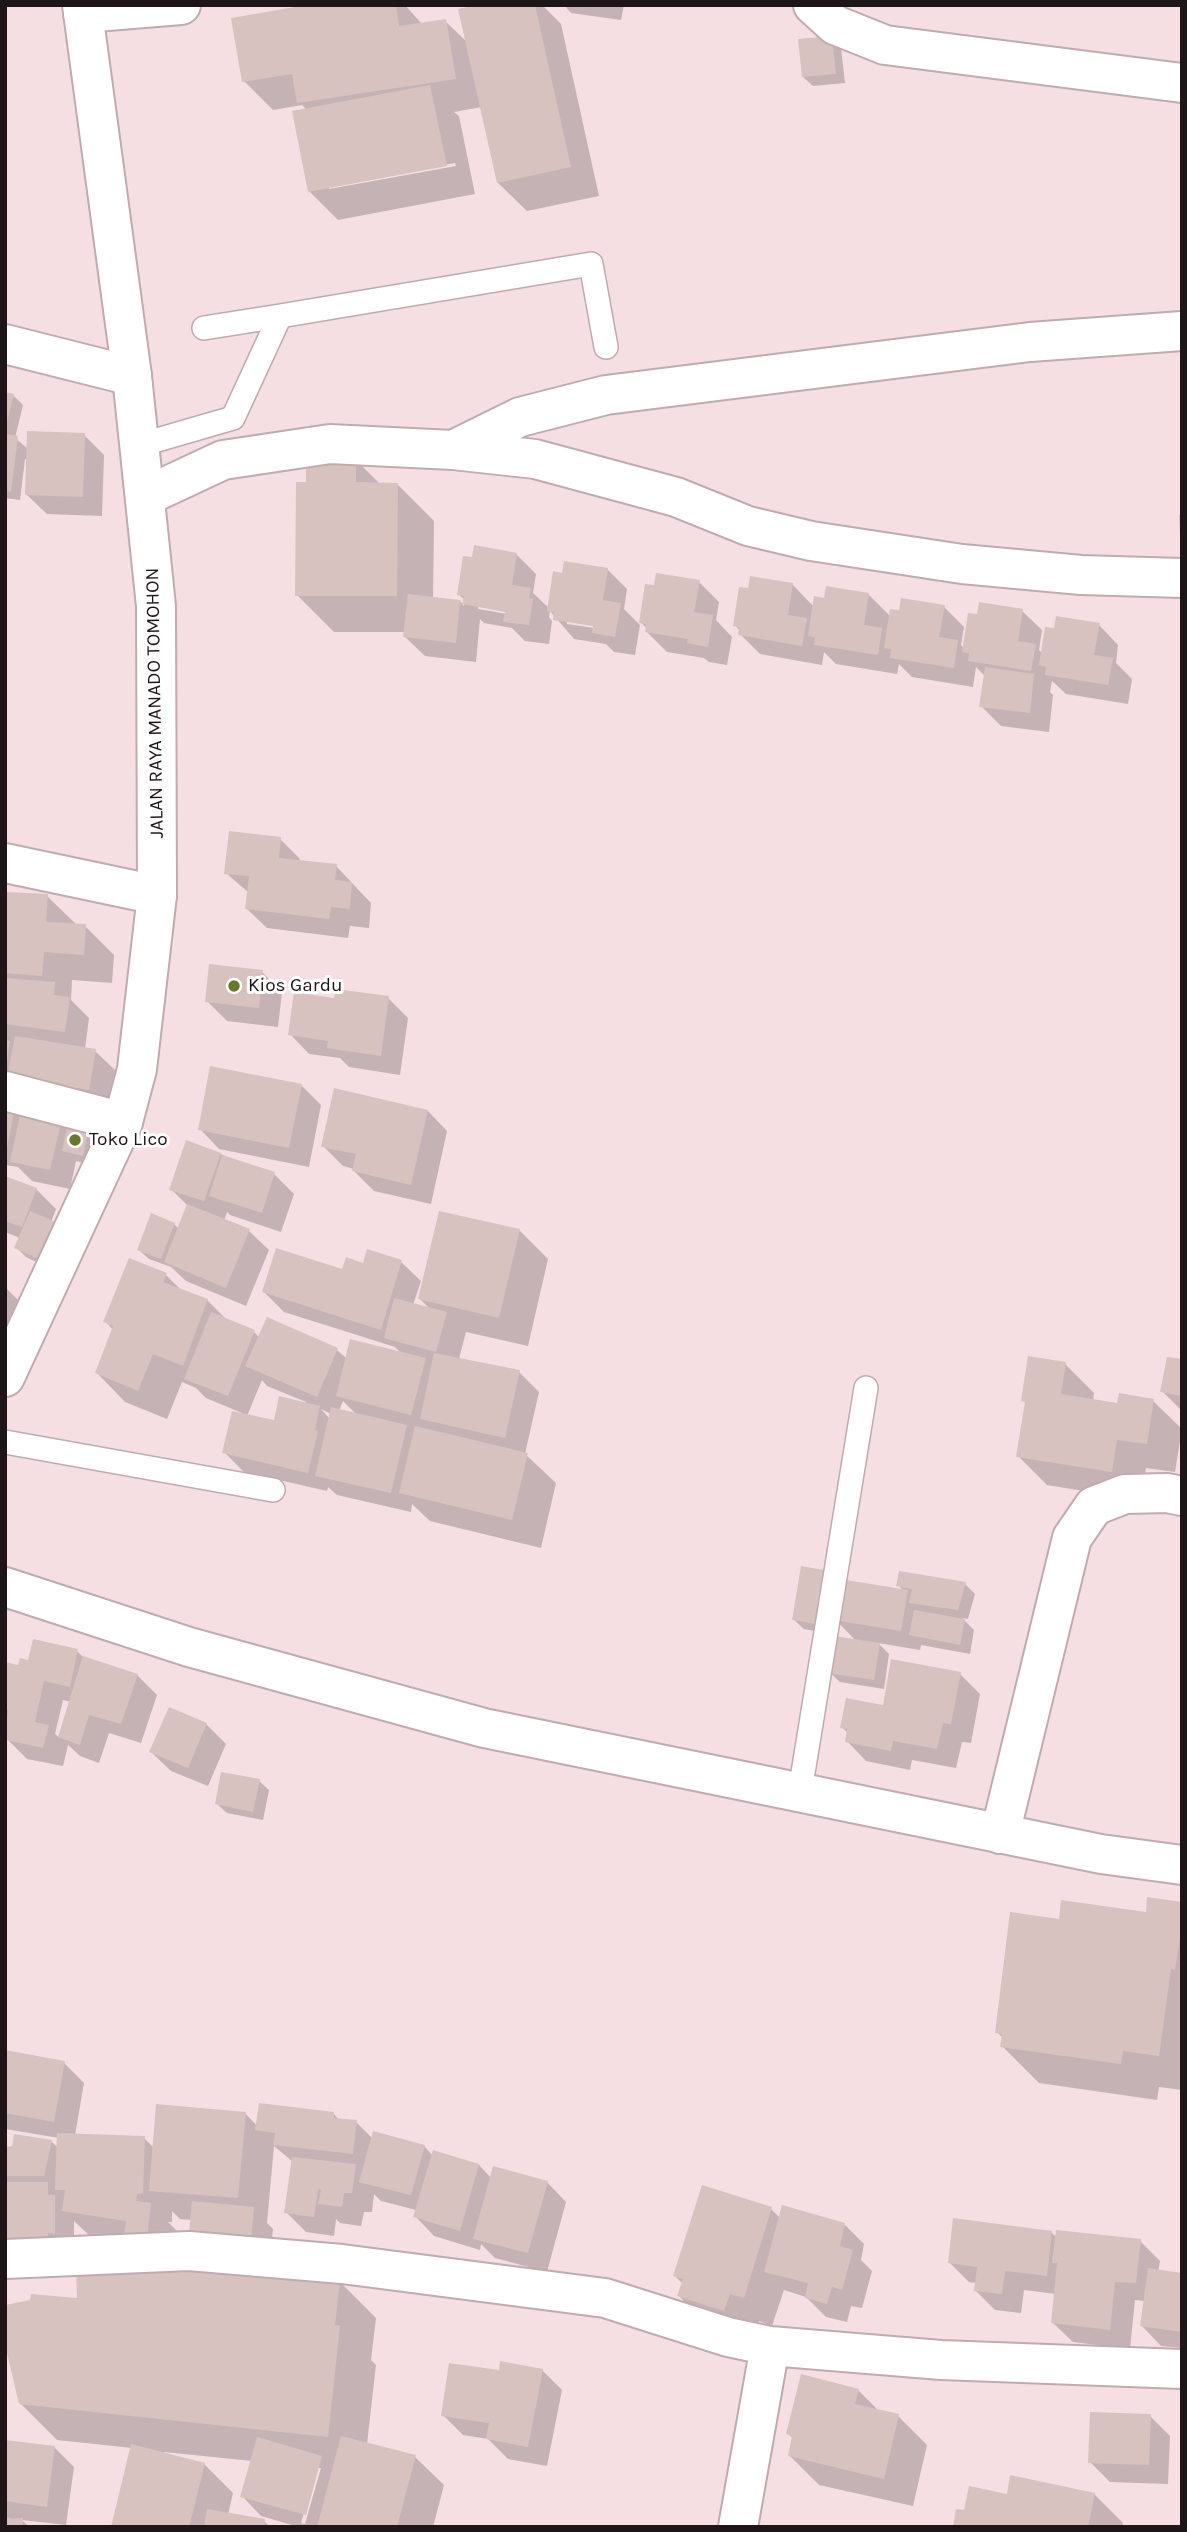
<!DOCTYPE html>
<style>
body{margin:0}
#map{position:relative;width:1187px;height:2532px;overflow:hidden;background:#f5dfe3;font-family:Karla,sans-serif}
canvas{display:block}
.frame{position:absolute;inset:0;border:7px solid #1d1517;pointer-events:none}
</style>
<div id="map">
<canvas width="1187" height="2532"></canvas>
<div class="frame"></div>
</div>
<script>
const c = document.querySelector('canvas').getContext('2d');
c.lineJoin = 'round';
function paint(path, color) { c.fillStyle = color; c.fill(path, 'evenodd'); }
const poly = rows => new Path2D(rows.map(r => 'M' + r).join(''));
function stroke(path, color, width, dash) { c.strokeStyle = color; c.lineWidth = width; c.lineCap = dash ? 'butt' : 'round'; c.setLineDash(dash || []); c.stroke(path); }
function write(font, color, halo, rows, align = 'center') {
  c.font = font + ' Karla,sans-serif'; c.lineWidth = 6; c.setLineDash([]); c.textBaseline = 'middle'; c.strokeStyle = halo; c.fillStyle = color; for (const [text, x, y, turn = 0] of rows) {
    c.save(); c.translate(x, y); c.rotate((+turn || 0) * Math.PI / 180); c.textAlign = isNaN(turn) ? turn : align; if (halo) c.strokeText(text, 0, 0); c.fillText(text, 0, 0); c.restore();
  }
}
paint(poly([
 [316,5,405,5,422,24,445,21,468,43,485,5,542,5,561,24,599,196,527,211,498,183,482,107,454,112,459,116,475,194,338,220,309,191,307,110,302,105,273,110,244,81],
 [455,163,456,166,329,189,329,186],
 [564,5,624,5,621,20,571,13],
 [831,38,841,48,845,83,813,86,803,77],
 [5,394,13,395,23,405,15,438,28,449,84,435,104,455,102,516,47,514,27,495,28,459,25,459,20,500,5,498],
 [356,460,380,484,397,484,434,521,433,599,460,601,464,606,465,600,459,595,516,554,536,574,533,593,549,608,564,575,607,569,627,589,624,609,640,625,635,655,614,652,606,644,574,639,550,611,549,617,552,621,549,644,525,641,512,628,484,623,480,619,476,662,425,656,405,637,405,632,334,632,297,595,308,484],
 [478,605,514,611,513,615,478,609],
 [567,620,602,626,601,629,567,624],
 [699,582,719,602,716,620,732,637,727,665,709,662,704,658,667,652,647,632,647,629,641,622],
 [792,584,814,607,825,600,868,594,891,617,944,607,964,627,961,645,964,649,979,616,1022,611,1042,630,1039,650,1042,653,1099,625,1118,645,1116,663,1132,679,1128,704,1066,694,1052,681,1050,692,1053,695,1049,732,1001,726,981,706,985,676,976,667,973,687,912,677,899,664,897,674,836,664,824,652,822,665,760,654,740,634,740,631,735,625,749,590],
 [280,839,300,859,299,862,336,866,371,903,369,928,350,926,348,938,267,928,247,909,249,893,226,873],
 [5,894,47,896,77,925,85,926,114,955,112,983,72,980,71,1000,89,1018,85,1049,95,1051,115,1070,109,1108,89,1129,98,1139,92,1165,76,1161,70,1189,32,1181,18,1167,5,1165],
 [262,972,282,992,278,1027,227,1021,207,1001],
 [388,998,408,1018,400,1075,349,1067,340,1058,309,1054,290,1034,336,1000],
 [301,1085,321,1105,309,1167,219,1149,200,1129],
 [428,1111,447,1131,431,1204,374,1191,354,1171,354,1169,343,1166,323,1146],
 [220,1154,274,1174,294,1194,281,1232,230,1215,227,1212,224,1221,249,1231,269,1250,246,1306,186,1281,171,1267,149,1259,139,1250,174,1224,179,1229,188,1206,171,1189],
 [5,1178,36,1189,56,1209,51,1222,51,1269,26,1257,16,1247,20,1238,5,1232],
 [519,1230,548,1259,528,1346,466,1332,459,1359,519,1372,539,1392,525,1454,556,1483,541,1548,430,1521,412,1504,411,1512,337,1495,328,1487,327,1491,244,1472,224,1452,242,1413,206,1398,196,1388,182,1382,167,1419,125,1402,97,1373,113,1330,105,1321,166,1275,182,1291,207,1300,228,1321,254,1332,260,1338,268,1320,337,1350,347,1359,402,1354,395,1347,284,1312,264,1292,364,1265,401,1262,421,1281,413,1305,431,1310,420,1299],
 [262,1380,267,1386,306,1402,305,1404,275,1422,247,1416],
 [343,1401,357,1415,339,1411],
 [321,1409,331,1414,330,1419],
 [5,1287,23,1305,5,1355],
 [1182,1361,1182,1411,1162,1391],
 [1065,1364,1094,1393,1093,1401,1118,1405,1153,1401,1182,1429,1175,1472,1146,1468,1140,1500,1047,1485,1018,1456,1026,1404,1023,1400],
 [841,1584,904,1591,898,1585,965,1584,975,1594,968,1619,962,1618,974,1630,970,1654,921,1645,920,1650,878,1643,889,1654,884,1689,840,1682,830,1673,857,1642,834,1618,831,1634,804,1629,794,1620],
 [77,1651,83,1657,137,1675,157,1695,141,1743,109,1733,99,1763,80,1756,68,1745,63,1766,27,1759,5,1737,5,1664,19,1667,30,1662],
 [63,1700,71,1702,60,1738,55,1734],
 [960,1674,980,1694,971,1743,962,1742,956,1768,912,1760,910,1770,866,1761,847,1741,848,1733,842,1727],
 [206,1724,226,1744,208,1786,171,1771,151,1752],
 [259,1781,269,1790,263,1820,227,1813,217,1804],
 [1182,1904,1182,2090,1159,2087,1157,2100,1039,2083,1002,2046,1003,2038,997,2032,1060,1921,1147,1914],
 [5,2052,64,2063,84,2083,75,2135,144,2138,154,2148,245,2113,257,2126,334,2114,340,2121,356,2122,372,2138,424,2146,433,2156,479,2165,491,2178,547,2182,566,2202,547,2272,495,2258,481,2244,480,2250,434,2236,415,2216,416,2210,381,2201,374,2194,372,2212,364,2212,361,2226,340,2223,336,2219,334,2236,306,2232,286,2212,293,2162,274,2146,267,2223,273,2229,270,2259,192,2220,180,2219,172,2211,172,2222,168,2222,179,2233,93,2239,74,2221,74,2253,5,2258,5,2148,51,2141,59,2149,59,2138,5,2129],
 [771,2209,780,2218,845,2225,864,2244,861,2260,872,2271,862,2308,851,2306,847,2322,826,2317,806,2297,784,2290,772,2326,759,2321,753,2339,708,2325,679,2296,683,2284,675,2276],
 [1052,2233,1057,2238,1140,2241,1160,2261,1158,2272,1182,2275,1182,2348,1161,2346,1142,2326,1145,2301,1135,2300,1130,2349,1073,2342,1053,2323,1056,2294,1024,2290,1021,2313,995,2310,975,2290,976,2283,969,2282,950,2263],
 [339,2281,376,2318,371,2360,376,2365,367,2444,415,2457,444,2485,433,2527,299,2527,261,2516,242,2496,252,2461,164,2452,164,2454,204,2464,233,2493,228,2515,264,2521,270,2527,112,2527,132,2448,57,2440,20,2403,79,2300],
 [317,2468,321,2468,305,2524,301,2523],
 [542,2370,562,2390,547,2466,508,2459,488,2439,463,2435,443,2415,500,2372],
 [858,2390,879,2411,898,2416,927,2445,913,2506,819,2485,790,2456,794,2439,788,2434],
 [1150,2416,1170,2436,1168,2484,1110,2482,1090,2462],
 [5,2441,54,2447,74,2467,66,2525,22,2520,29,2527,5,2527,12,2519,5,2518],
 [1094,2494,1123,2523,1122,2527,955,2527,965,2512,1008,2496]
]), '#0003');
paint(poly([
 [306,5,396,5,399,26,446,19,456,79,297,103,292,74,242,82,231,18],
 [477,5,535,5,571,167,497,183,458,9],
 [832,36,836,74,802,77,798,39],
 [430,85,447,166,308,192,292,111],
 [5,392,14,394,6,426,5,426],
 [27,431,85,433,83,497,25,495],
 [5,434,18,436,11,492,5,491],
 [306,458,356,458,356,482,398,483,397,596,295,596,296,482,306,482],
 [1179,515,1182,515,1182,536,1180,536],
 [474,545,517,553,512,585,531,588,529,598,533,599,529,625,503,622,505,612,462,604,464,596,457,595,463,556,472,557],
 [564,561,608,568,603,600,621,603,615,637,592,633,593,626,553,620,554,612,547,611,553,571,562,573],
 [656,573,700,580,694,612,713,615,708,647,687,643,688,639,645,632,646,624,639,623,645,584,654,585],
 [750,576,793,583,788,615,807,618,802,646,738,635,739,627,733,626,739,587,748,588],
 [826,586,869,593,864,625,882,628,878,655,814,645,815,637,808,636,814,596,824,598],
 [408,594,460,600,456,643,403,637],
 [901,598,945,605,939,637,958,640,954,668,890,658,891,649,884,648,890,609,899,610],
 [979,602,1023,609,1018,641,1036,644,1031,671,968,661,969,653,962,652,968,613,977,614],
 [1056,616,1100,623,1094,655,1113,658,1108,685,1045,675,1046,667,1039,665,1045,627,1054,628],
 [985,667,1034,674,1030,713,979,707],
 [229,831,281,837,279,858,337,864,335,880,352,882,350,909,331,907,329,919,245,909,249,876,224,874],
 [5,892,48,894,46,922,86,924,84,955,44,952,42,976,5,973],
 [209,964,263,970,259,1008,205,1002],
 [5,978,55,982,54,995,70,997,65,1032,5,1024],
 [336,989,389,996,381,1056,327,1048,328,1041,288,1035,294,992,334,998],
 [15,1036,96,1049,89,1090,58,1085,54,1100,5,1087],
 [5,1040,10,1041,7,1061,5,1061],
 [210,1066,302,1084,289,1148,198,1130],
 [334,1088,428,1110,411,1185,352,1171,356,1154,321,1147],
 [5,1101,16,1103,6,1152,5,1152],
 [22,1106,63,1114,50,1170,10,1162],
 [68,1123,89,1128,83,1156,62,1151],
 [186,1140,221,1153,204,1201,169,1190],
 [222,1155,275,1172,262,1213,209,1196],
 [5,1176,37,1188,22,1227,5,1221],
 [187,1204,250,1229,226,1288,164,1262],
 [30,1211,58,1223,42,1260,14,1248],
 [439,1211,520,1229,499,1318,418,1299],
 [151,1213,175,1223,161,1259,137,1250],
 [276,1248,342,1269,346,1257,363,1263,367,1249,402,1260,381,1330,262,1292],
 [129,1258,167,1273,163,1282,208,1299,183,1366,153,1354,138,1391,95,1373,113,1326,103,1322],
 [394,1298,447,1312,436,1352,384,1338],
 [211,1312,255,1330,228,1396,184,1379],
 [267,1317,338,1348,317,1397,245,1366],
 [350,1339,426,1358,411,1415,336,1396],
 [434,1353,520,1370,505,1438,420,1419],
 [1028,1356,1066,1362,1061,1394,1117,1403,1119,1393,1154,1399,1147,1444,1117,1440,1112,1472,1016,1457,1025,1402,1021,1401],
 [1167,1357,1182,1359,1182,1396,1160,1392],
 [279,1396,320,1406,315,1430,318,1431,308,1473,222,1453,232,1411,274,1420],
 [331,1407,407,1425,391,1493,315,1476],
 [415,1426,528,1453,512,1520,399,1493],
 [801,1566,830,1571,822,1625,792,1620],
 [899,1571,966,1582,958,1610,909,1603,912,1589,896,1586],
 [840,1579,908,1590,901,1631,833,1620],
 [914,1610,965,1619,960,1645,909,1635],
 [834,1636,880,1643,874,1680,828,1673],
 [33,1639,78,1649,70,1687,44,1681,35,1722,49,1725,43,1748,6,1740,5,1737,8,1710,5,1709,5,1662,18,1665,20,1658,28,1660],
 [83,1656,138,1674,121,1724,89,1715,80,1745,58,1737],
 [891,1659,961,1672,951,1724,943,1723,937,1749,893,1741,891,1751,845,1742,847,1729,840,1728,846,1698,883,1705],
 [169,1707,207,1723,188,1768,149,1752],
 [221,1772,260,1779,253,1812,215,1804],
 [1147,1897,1182,1902,1182,1924,1175,1970,1171,1969,1159,2056,1123,2051,1121,2064,1000,2047,1002,2034,995,2033,1010,1912,1059,1919,1061,1900,1146,1912],
 [5,2050,65,2061,54,2122,5,2113],
 [259,2103,334,2112,334,2118,357,2120,353,2154,273,2145,275,2133,255,2130],
 [156,2104,246,2112,238,2198,149,2191],
 [373,2131,425,2145,411,2195,359,2182],
 [57,2133,145,2136,143,2193,137,2194,136,2201,151,2203,147,2239,124,2236,126,2221,62,2211,65,2190,55,2190],
 [14,2134,52,2140,44,2176,5,2176,5,2147,12,2146],
 [433,2150,479,2164,460,2231,413,2217],
 [292,2157,356,2164,352,2193,344,2193,342,2207,318,2204,321,2190,318,2189,314,2217,284,2213],
 [493,2166,548,2181,528,2253,473,2239],
 [5,2182,48,2182,48,2195,55,2195,55,2234,48,2233,48,2239,5,2239],
 [702,2185,772,2207,744,2298,730,2294,724,2311,677,2296,683,2279,673,2276],
 [192,2201,254,2207,251,2240,189,2234],
 [782,2205,845,2223,840,2246,853,2250,842,2290,832,2287,827,2304,805,2298,808,2283,764,2272],
 [953,2218,1052,2231,1047,2276,1005,2271,1002,2294,974,2291,977,2267,948,2263],
 [1056,2230,1141,2239,1136,2283,1115,2282,1110,2330,1051,2323,1057,2263,1052,2263],
 [219,2267,340,2280,335,2325,340,2326,328,2437,19,2404,5,2345,5,2305,30,2300,31,2294,77,2298,76,2271],
 [1148,2268,1182,2273,1182,2332,1140,2326],
 [500,2361,543,2369,528,2447,486,2439,489,2423,441,2416,449,2363,499,2370],
 [801,2374,859,2389,855,2404,899,2414,884,2479,788,2456,792,2436,786,2434],
 [1090,2412,1151,2414,1149,2465,1088,2463],
 [341,2436,416,2455,397,2527,317,2527],
 [257,2437,322,2456,306,2515,240,2497],
 [5,2440,55,2446,47,2507,5,2501],
 [131,2444,205,2463,189,2527,111,2527],
 [1010,2475,1095,2493,1088,2527,953,2527,956,2509,964,2510,969,2486,1007,2494],
 [207,2509,265,2519,264,2527,204,2527],
 [23,2518,23,2527,5,2527,5,2519]
]), '#d8c2bf');
const service = poly([
 [204,328,280,316],
 [140,445,233,418,280,316,591,264,606,347],
 [5,1442,273,1490],
 [800,1791,866,1388]
]);
const minor = poly([
 [813,5,835,25,885,45,1182,83],
 [83,13,181,5],
 [5,344,132,376],
 [453,450,535,459,676,497,748,526,811,541,962,564,1081,575,1182,578],
 [146,496,223,460,330,444,453,450,520,417,606,395,1030,342,1182,331],
 [5,863,157,895],
 [5,1091,123,1122],
 [5,1587,189,1647,484,1728,1101,1854,1182,1865],
 [1000,1834,1072,1538,1094,1506,1125,1494,1167,1493,1182,1496],
 [5,2259,189,2251,342,2264,605,2298,728,2337,770,2346,941,2360,1182,2369],
 [738,2527,770,2346]
]);
const trunk = poly([
 [5,1377,123,1122,137,1069,157,895,156,606,132,376,82,5]
]);
stroke(service, '#c0abaf', 26);
stroke(minor, '#c0abaf', 42);
stroke(trunk, '#c0abaf', 42);
stroke(service, '#fff', 23);
stroke(minor, '#fff', 38);
stroke(trunk, '#fff', 38);
for (const [x, y, r, color] of [
 [234,986,7,"#687927"],
 [75,1140,7,"#687927"]
]) { const dot = new Path2D(); dot.arc(x, y, r, 0, 2 * Math.PI); c.fillStyle = color; c.fill(dot); stroke(dot, '#fff', 2.5); }
write('19px', '#1d1517', '#fff', [
 ["JALAN RAYA MANADO TOMOHON",155,703,-91]
]);
write('19px', '#1d1517', '#fff', [
 ["Kios Gardu",248,986],
 ["Toko Lico",89,1140]
], 'left');
</script>
